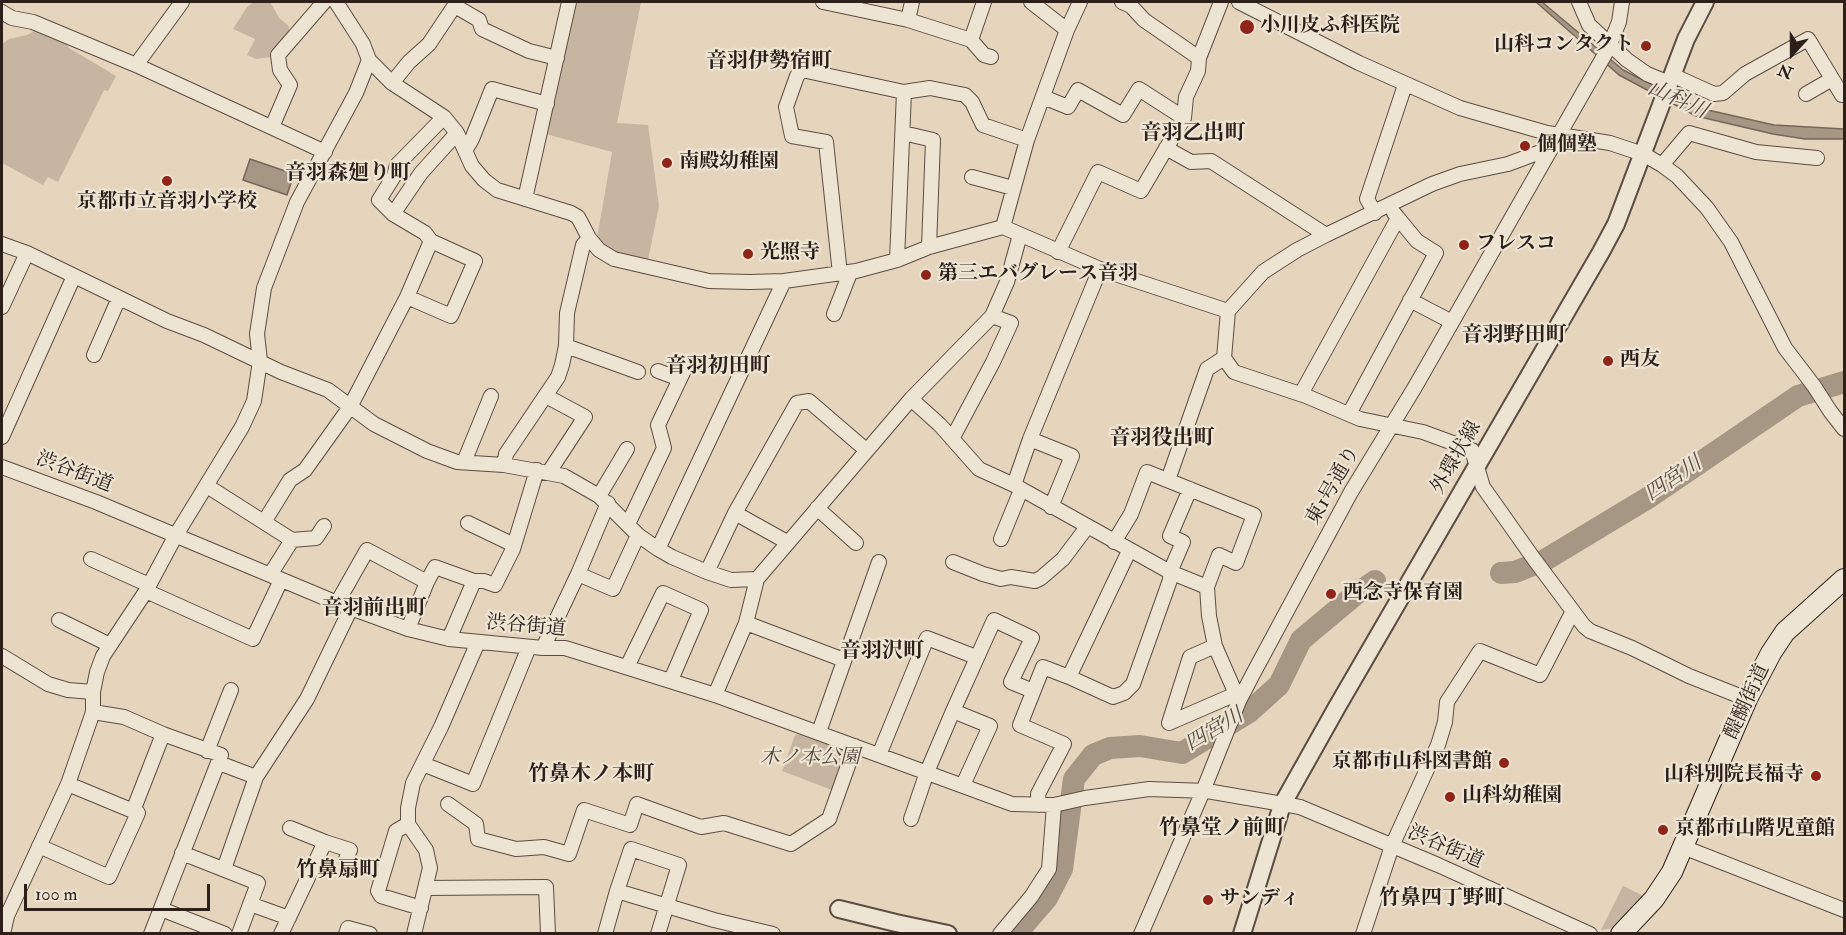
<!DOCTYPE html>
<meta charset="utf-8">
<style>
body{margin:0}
#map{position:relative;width:1846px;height:935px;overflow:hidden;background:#e5d5bc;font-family:"IM FELL Double Pica",serif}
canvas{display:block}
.frame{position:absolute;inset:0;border:3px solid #2d201b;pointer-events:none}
.north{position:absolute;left:1762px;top:24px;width:60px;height:60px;-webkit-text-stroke:4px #eee4d3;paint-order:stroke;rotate:201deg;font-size:16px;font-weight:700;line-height:24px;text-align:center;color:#2d201b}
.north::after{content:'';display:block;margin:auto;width:21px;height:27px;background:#2d201b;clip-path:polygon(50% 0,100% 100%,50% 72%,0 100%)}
.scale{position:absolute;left:24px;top:884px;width:186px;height:27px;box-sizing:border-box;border:3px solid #2d201b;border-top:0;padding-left:8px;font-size:18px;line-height:21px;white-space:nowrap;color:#2d201b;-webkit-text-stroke:4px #eee4d3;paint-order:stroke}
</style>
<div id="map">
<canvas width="1846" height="935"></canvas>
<div class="frame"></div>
<div class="north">N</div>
<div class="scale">100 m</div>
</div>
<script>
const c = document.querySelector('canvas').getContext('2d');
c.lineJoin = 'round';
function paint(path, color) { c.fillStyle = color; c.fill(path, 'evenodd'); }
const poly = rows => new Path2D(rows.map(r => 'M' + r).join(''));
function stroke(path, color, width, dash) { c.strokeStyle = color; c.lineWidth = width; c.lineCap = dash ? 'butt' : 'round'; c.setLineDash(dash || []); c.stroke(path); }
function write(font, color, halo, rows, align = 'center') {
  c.font = font + ' "IM FELL Double Pica","Noto Serif JP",serif'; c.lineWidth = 4.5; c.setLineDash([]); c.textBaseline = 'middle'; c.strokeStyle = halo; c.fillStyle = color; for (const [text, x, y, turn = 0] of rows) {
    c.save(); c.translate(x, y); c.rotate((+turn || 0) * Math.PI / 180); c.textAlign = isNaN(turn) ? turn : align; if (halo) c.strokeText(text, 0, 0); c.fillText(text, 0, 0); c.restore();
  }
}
paint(poly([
 [254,2,270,2,280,19,289,26,289,35,271,57,256,59,247,55,255,39,233,29,247,7],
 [571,2,641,2,617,123,648,125,659,206,648,260,614,253,603,248,597,238,612,152,546,134],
 [38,29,64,39,69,48,116,76,108,91,104,90,58,182,48,177,43,185,2,163,2,44,9,39,27,35],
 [805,733,843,748,844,756,832,790,782,771,795,735],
 [1623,886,1646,897,1615,928,1601,930]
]), '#c6b6a1');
const water = poly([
 [1536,2,1542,2,1623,70,1699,108,1774,125,1844,129,1844,139,1805,139,1773,134,1696,116,1619,75,1536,2],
 [250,159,294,174,287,195,243,180,250,159]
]);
paint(water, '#a69785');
stroke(water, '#76675b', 1.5);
stroke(poly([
 [1501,573,1515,572,1545,560,1651,496,1798,396,1844,382],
 [1016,934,1047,898,1062,869,1074,779,1093,755,1110,748,1140,746,1182,753,1249,712,1279,685,1301,640,1356,594,1375,581]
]), '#a69785', 22);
const minor = poly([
 [823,2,908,20,971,40,984,55,991,57],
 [1031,2,1067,30],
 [1080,2,1067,30,1027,140,1003,227,1100,269,1228,311,1224,358,1234,372,1306,396,1360,419,1423,432,1472,450,1483,487,1534,559,1584,626,1590,631,1632,648,1689,676,1747,699],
 [1122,2,1131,6,1144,20,1199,58],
 [1239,2,1359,63,1460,108,1547,133,1610,143,1643,154,1662,165,1677,176,1707,208,1731,242,1785,348,1814,386,1830,411,1844,429],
 [1579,2,1589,25,1627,60,1647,74,1669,83],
 [455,6,479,20,482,29,529,51,557,58],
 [2,12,12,18,33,22,136,65,325,152],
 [908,20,912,2],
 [971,40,984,2],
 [369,60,392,83,444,117,457,133,472,166,484,180,497,190,571,213,578,217,589,238,599,250,614,259,709,281,750,282,784,281,856,271,897,260,929,247,1003,227],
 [136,65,182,2],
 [1672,75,1714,94,1723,93,1745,74,1808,39,1842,95],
 [392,83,409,62,429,44,457,2],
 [1806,94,1832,79],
 [1043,97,1068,107,1078,90,1123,115,1139,89,1184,118],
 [272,127,290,85,280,70,278,55,324,2],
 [903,133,933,140,929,247],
 [1166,148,1191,162,1211,161,1326,235],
 [465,151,472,139,492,89,547,104],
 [1662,165,1689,133,1756,152,1817,158],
 [972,177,1013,188],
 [525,199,569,2],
 [1375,213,1367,199,1405,85],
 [393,214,421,173,457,133],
 [2,244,27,253,167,321,204,335,281,372,328,390,374,424,427,451,457,462,504,465,564,476,599,496,638,535,658,549,672,557,707,572,731,580,757,579],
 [1058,252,1098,172,1141,191,1184,118,1186,97,1198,71,1199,58,1221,2],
 [897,260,904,92],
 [840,274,826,142,792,136,786,107,797,76,802,70,904,92,930,88,965,95,972,102,983,125,1027,140],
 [407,297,451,316,475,261,431,241,425,233,393,214,379,200,394,176,397,165,444,117],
 [1410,300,1452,322],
 [2,307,27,253],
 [1228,311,1263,272,1297,250,1326,235,1432,184,1460,174,1508,164,1551,148],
 [834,314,850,273],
 [566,346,638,372],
 [94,355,119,298],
 [658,371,680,379],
 [1301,394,1398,218,1394,213],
 [546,396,585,417,549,472],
 [911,399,940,425,979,469,1014,485,1170,572,1207,587],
 [1349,414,1436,253,1417,241,1398,218],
 [2,437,74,276],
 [952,439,993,362,1011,323,992,316],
 [1030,439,1072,456,1051,507],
 [464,462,491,396],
 [504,465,506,454,558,377,562,365,566,346,567,313,583,245,589,238],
 [2,467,96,502,337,603,408,629,449,639,543,648,565,648,715,695,1012,804,1054,805,1085,798,1149,789,1207,791,1300,807,1438,865,1590,934],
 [1168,480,1207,369,1224,358],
 [1014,485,1030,439,1100,269],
 [207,486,292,540,270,575],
 [599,496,627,449],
 [817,508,856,543],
 [735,513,787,542],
 [264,522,290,480,305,470,350,407,407,297,431,241],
 [468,523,514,545],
 [628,524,664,448,658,425,687,364],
 [1001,539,1021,490],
 [292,540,316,538,324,526],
 [1114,542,1131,514,1147,472,1254,515,1236,563,1219,555,1207,587,1209,616,1215,646,1239,701],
 [658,549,784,281],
 [91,559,149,585],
 [953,562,983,574,1001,579,1011,577,1035,581,1041,578,1063,559,1087,527],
 [707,572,735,513,797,403,809,401,866,450],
 [578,574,613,589,638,535],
 [427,582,435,567,474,581,484,581,495,585,513,549,537,470],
 [146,591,253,639,281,580],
 [337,603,367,550,427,582,408,629],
 [59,620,110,645],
 [746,623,844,660],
 [449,639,474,581],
 [1215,646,1190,657,1169,723,1236,694],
 [543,648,578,574,608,503],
 [2,656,48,684,68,690,93,692],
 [627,667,663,593,701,610,671,680],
 [1069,677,1113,697,1124,693,1133,684,1170,580,1170,572,1183,542,1170,536,1190,489],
 [715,695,746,623,757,579,911,399,992,316,1007,282,1020,235],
 [953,711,990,726,963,785],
 [93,712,124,717,163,734,133,811],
 [819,732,879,562],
 [207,751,231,690],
 [879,755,927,638,976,657],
 [219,763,256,777],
 [423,764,473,784,529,647],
 [448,804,476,824,478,839,516,849,544,847,569,854,584,810,630,825,637,804,701,827,724,823,791,844,829,819,855,746],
 [1039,805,1038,794,1064,744,1020,725,1043,667,1069,677,1129,551],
 [911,819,927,772,953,711,994,620,1032,638,1011,682,1033,691],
 [408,824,396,831,378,891,381,896,421,908],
 [325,842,350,850,346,859],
 [39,846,109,877,138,813,68,784],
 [1683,847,1844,910],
 [182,853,258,883,239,934],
 [224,869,256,777,307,699,351,608],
 [426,888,546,887,548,934],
 [617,891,631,849,679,865,658,934],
 [250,904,289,918],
 [161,909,225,934],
 [3,934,7,916,68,784,93,712,93,692,97,672,103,656,146,591,176,535,242,427,254,401,260,361,257,334,264,288,297,202,356,93,369,60,363,44,336,2],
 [151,934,221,755,163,734],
 [281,934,325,842,290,828],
 [346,934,348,928,370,934],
 [414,934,430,868,426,850,408,824,408,808,413,783,441,727,478,642],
 [605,934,617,891,714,920,773,934],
 [1000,934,1031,897,1049,869,1054,805],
 [1141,934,1203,791,1239,701,1253,674,1351,492,1415,387,1608,49,1619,22,1622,2],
 [1363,934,1392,846,1438,745,1445,722,1447,702,1480,651,1540,675,1573,611]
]);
const tertiary = poly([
 [839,909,896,923,948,934],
 [1242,934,1282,805,1337,707,1601,252,1616,224,1686,39,1705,2]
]);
const secondary = poly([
 [1621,934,1654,899,1672,872,1747,699,1771,653,1785,632,1844,579]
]);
stroke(minor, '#5b4d43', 16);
stroke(tertiary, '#5b4d43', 20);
stroke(secondary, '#2d201b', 22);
stroke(minor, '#eee4d3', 14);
stroke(tertiary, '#eee4d3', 16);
stroke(secondary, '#eee4d3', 20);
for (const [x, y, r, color] of [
 [1247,27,8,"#8f2418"],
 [1646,46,6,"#8f2418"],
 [1525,146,6,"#8f2418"],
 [667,163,6,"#8f2418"],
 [167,181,6,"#8f2418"],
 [1464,245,6,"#8f2418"],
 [748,254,6,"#8f2418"],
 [926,275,6,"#8f2418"],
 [1608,361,6,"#8f2418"],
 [1331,594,6,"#8f2418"],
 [1504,763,6,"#8f2418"],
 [1816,776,6,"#8f2418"],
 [1450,797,6,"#8f2418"],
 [1663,830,6,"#8f2418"],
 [1208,900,6,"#8f2418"]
]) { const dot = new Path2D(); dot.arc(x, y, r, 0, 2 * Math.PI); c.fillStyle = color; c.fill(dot); stroke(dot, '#eee4d3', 2); }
write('bold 20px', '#2d201b', '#eee4d3', [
 ["小川皮ふ科医院",1260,27],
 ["山科コンタクト",1634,46,"right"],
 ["個個塾",1537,146],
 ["南殿幼稚園",679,163],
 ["京都市立音羽小学校",167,203,"center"],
 ["フレスコ",1476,245],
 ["光照寺",760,254],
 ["第三エバグレース音羽",938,275],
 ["西友",1620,361],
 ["西念寺保育園",1343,594],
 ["京都市山科図書館",1492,763,"right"],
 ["山科別院長福寺",1804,776,"right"],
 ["山科幼稚園",1462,797],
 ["京都市山階児童館",1675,830],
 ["サンディ",1220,900]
], 'left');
write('20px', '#2d201b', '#eee4d3', [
 ["外環状線",1457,458,-60],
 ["渋谷街道",74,473,21],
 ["東1号通り",1334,486,-60],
 ["渋谷街道",526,627,5],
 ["醍醐街道",1748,702,-65],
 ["渋谷街道",1445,848,23]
]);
write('italic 20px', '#53463c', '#eee4d3', [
 ["木ノ本公園",810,759]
]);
write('bold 21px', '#2d201b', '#eee4d3', [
 ["音羽伊勢宿町",769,62],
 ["音羽乙出町",1193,134],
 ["音羽森廻り町",348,174],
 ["音羽野田町",1514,336],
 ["音羽初田町",718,367],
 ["音羽役出町",1162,439],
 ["音羽前出町",374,609],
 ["音羽沢町",882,652],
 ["竹鼻木ノ本町",591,775],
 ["竹鼻堂ノ前町",1222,829],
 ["竹鼻扇町",338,871],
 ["竹鼻四丁野町",1442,899]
]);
write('italic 21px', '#574a40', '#eee4d3', [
 ["山科川",1677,101,24],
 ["四宮川",1674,480,-34],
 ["四宮川",1215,731,-31]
]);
</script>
